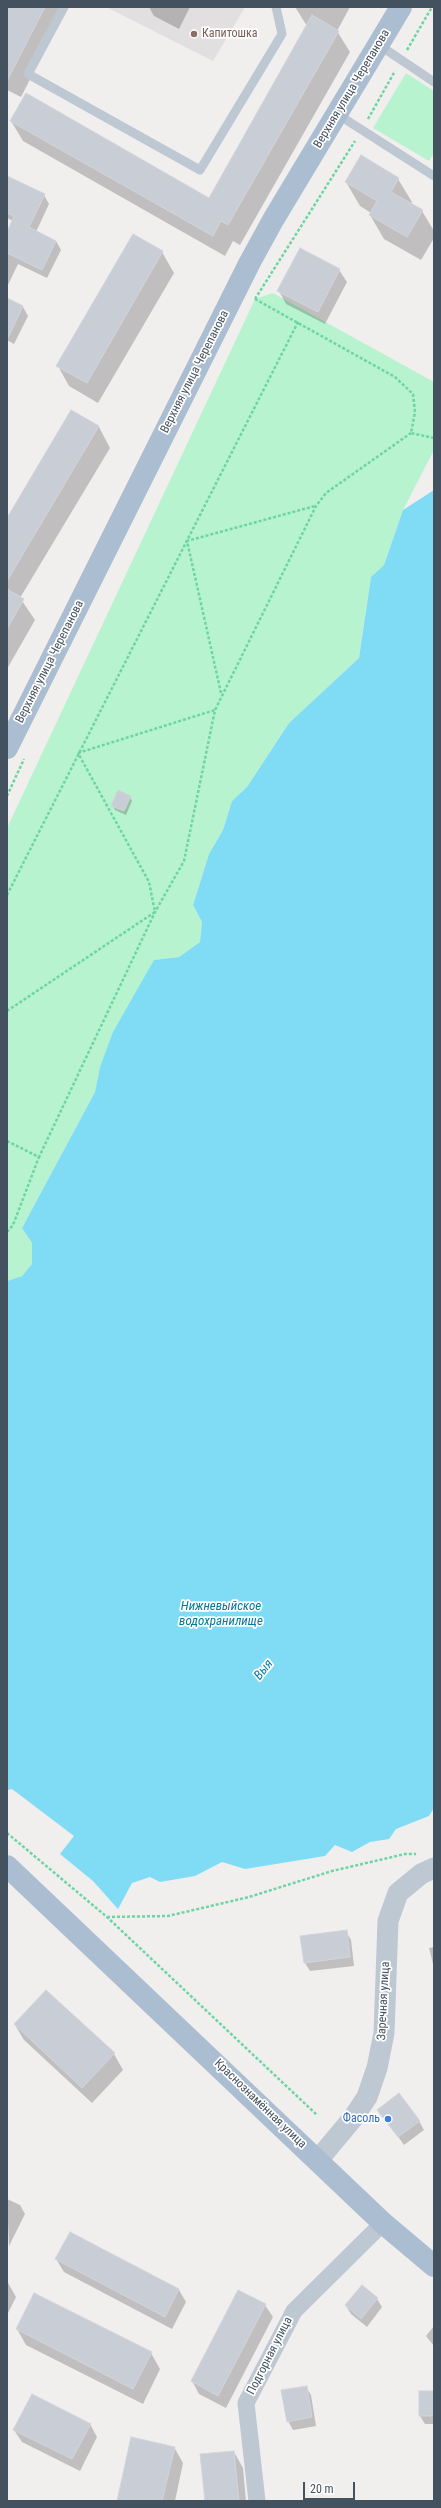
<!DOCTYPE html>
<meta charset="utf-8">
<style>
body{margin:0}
#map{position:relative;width:441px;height:2508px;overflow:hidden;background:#f1eeee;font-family:"Roboto Condensed",sans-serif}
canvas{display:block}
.frame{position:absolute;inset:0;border:8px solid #44515e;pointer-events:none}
.scale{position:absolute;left:303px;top:2482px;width:52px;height:18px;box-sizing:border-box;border:2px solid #44515e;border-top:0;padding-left:5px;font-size:12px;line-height:14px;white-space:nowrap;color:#44515e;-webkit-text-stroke:3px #fff;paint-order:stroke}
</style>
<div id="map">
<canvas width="441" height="2508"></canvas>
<div class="frame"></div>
<div class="scale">20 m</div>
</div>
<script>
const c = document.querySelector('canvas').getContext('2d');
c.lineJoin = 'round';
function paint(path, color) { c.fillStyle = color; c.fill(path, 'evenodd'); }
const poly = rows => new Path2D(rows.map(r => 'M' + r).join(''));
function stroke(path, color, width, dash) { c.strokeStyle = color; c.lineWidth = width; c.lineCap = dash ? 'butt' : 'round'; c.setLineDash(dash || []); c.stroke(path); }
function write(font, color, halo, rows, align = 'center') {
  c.font = font + ' "Roboto Condensed",sans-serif'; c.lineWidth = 3.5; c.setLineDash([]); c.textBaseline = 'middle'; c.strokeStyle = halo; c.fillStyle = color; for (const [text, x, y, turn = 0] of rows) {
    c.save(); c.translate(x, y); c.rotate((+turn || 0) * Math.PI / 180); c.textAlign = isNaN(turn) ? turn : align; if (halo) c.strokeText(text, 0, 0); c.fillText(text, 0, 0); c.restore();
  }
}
paint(poly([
 [106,7,245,7,213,61]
]), '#e2dfe0');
paint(poly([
 [406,73,434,91,434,153,429,161,373,128],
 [273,293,434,382,434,450,403,510,384,565,371,577,359,658,289,723,247,787,232,801,223,830,209,854,193,905,202,922,200,942,179,957,154,960,100,1067,95,1092,22,1228,32,1243,32,1264,22,1276,7,1281,7,828,255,299]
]), '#b8f3cf');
paint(poly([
 [434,490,434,1808,429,1816,396,1829,389,1839,370,1842,352,1852,335,1845,325,1856,245,1869,222,1862,195,1876,160,1882,150,1877,132,1883,118,1909,93,1881,60,1854,74,1836,12,1789,7,1790,7,1281,22,1276,32,1264,32,1243,22,1228,95,1092,100,1067,113,1032,154,960,179,957,200,942,202,922,193,905,209,854,223,830,232,801,247,787,289,723,359,658,371,577,384,565,403,510]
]), '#80dbf5');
paint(poly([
 [7,7,67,7,21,97,7,90],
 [149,7,190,7,179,29,154,16],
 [295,7,350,7,337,31,350,52,240,245,233,241,225,256,23,141,11,121,209,199,307,26],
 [7,177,44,195,49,204,36,232,56,241,61,250,47,278,18,264,7,287,7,234,13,221,7,218],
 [398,179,412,202,411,204,422,211,434,231,434,238,421,260,384,239,370,215,371,213,360,206,346,182],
 [162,252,174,273,98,403,69,386,58,366],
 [339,270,347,282,325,324,286,304,279,291],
 [7,299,23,307,28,316,14,344,7,340],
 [72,411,99,427,110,448,20,598,35,620,7,669,7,520],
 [130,797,132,801,126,815,115,810,113,806],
 [346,1931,351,1940,354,1966,310,1971,305,1963],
 [434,1947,434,1968,429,1948],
 [15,2025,114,2054,123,2070,92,2103,24,2040],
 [379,2110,419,2121,424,2130,404,2145],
 [7,2199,20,2205,25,2214,9,2246],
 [70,2233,179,2290,186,2302,172,2329,64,2272,56,2259],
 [7,2281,16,2297,7,2315],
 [238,2291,265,2305,273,2317,226,2408,199,2394,192,2381],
 [377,2299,382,2307,367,2327,351,2314,346,2306],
 [434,2326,434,2346,426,2336],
 [17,2329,151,2353,160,2369,143,2404,26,2345],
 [306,2387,311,2395,316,2426,293,2430,288,2421],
 [434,2392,434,2424,425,2424,420,2416],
 [90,2424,97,2437,80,2471,22,2442,14,2430],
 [174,2447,183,2463,175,2501,118,2501],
 [234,2452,243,2468,246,2501,206,2501]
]), '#0003');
const building = poly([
 [7,7,45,7,7,81,7,7],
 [312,15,339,31,228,225,221,221,213,236,10,121,26,93,209,198,312,15],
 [361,155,399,178,391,192,423,210,407,237,369,215,377,201,345,182,361,155],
 [7,176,45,194,29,227,56,241,42,270,7,253,7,232,14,216,7,213,7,176],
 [133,234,163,251,87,383,56,366,133,234],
 [300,248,340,269,318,312,277,291,300,248],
 [7,298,23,306,7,340,7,298],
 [71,410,99,426,7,581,7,518,71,410],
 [7,589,24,599,7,629,7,589],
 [118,790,131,796,124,811,111,806,118,790],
 [347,1930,350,1957,304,1963,300,1936,347,1930],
 [46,1990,115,2053,82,2088,14,2024,46,1990],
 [399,2093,420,2121,398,2137,377,2110,399,2093],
 [70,2232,179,2289,165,2317,55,2259,70,2232],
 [362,2285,378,2298,361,2319,345,2305,362,2285],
 [238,2290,266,2304,218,2396,191,2381,238,2290],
 [34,2293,152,2352,133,2389,16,2329,34,2293],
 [307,2386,312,2417,287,2422,281,2390,307,2386],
 [419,2391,434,2391,434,2416,419,2416,419,2391],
 [32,2394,91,2424,72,2459,13,2430,32,2394],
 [131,2437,175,2447,162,2501,117,2501,131,2437],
 [234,2451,239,2501,205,2501,200,2454,234,2451]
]);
paint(building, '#c9cdd5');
stroke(building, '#d1d4db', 1);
stroke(poly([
 [407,50,432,7],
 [368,119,395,71],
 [255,299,355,141],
 [255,299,395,377,413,394,415,412,411,433,434,438],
 [221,693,187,541,315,506],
 [78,753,215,710],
 [7,796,24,759],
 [7,895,298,322],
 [7,1011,155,912,149,882,78,753],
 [7,1141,39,1157,155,912,184,861,215,710,316,506,326,493,411,433],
 [7,1232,13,1225,39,1157],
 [7,1833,107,1917,317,2115],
 [107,1917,168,1916,249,1897,332,1871,405,1854,416,1854]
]), '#6cd5a3', 2.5, [3, 2]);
stroke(poly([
 [64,7,28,74,200,170,282,34,276,7],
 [379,45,434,82],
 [337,114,434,176]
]), '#bdc8d2', 9);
stroke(poly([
 [257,2501,246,2403,294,2311,383,2223]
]), '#bdc8d2', 17);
stroke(poly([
 [318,2160,353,2118,367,2097,377,2068,384,2033,388,1921,398,1893,421,1874,434,1868]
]), '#bdc8d2', 21);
stroke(poly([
 [7,748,250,262,273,220,401,7],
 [7,1866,383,2223,434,2266]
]), '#abbdd0', 22);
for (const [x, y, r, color] of [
 [194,34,4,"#8d6e63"],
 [388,2119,4,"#3f7fe0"]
]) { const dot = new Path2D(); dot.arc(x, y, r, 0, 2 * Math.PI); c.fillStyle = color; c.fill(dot); stroke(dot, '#fff', 1.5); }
write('12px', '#785e54', '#fff', [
 ["Капитошка",202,34]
], 'left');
write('12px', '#44515e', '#fff', [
 ["Верхняя улица Черепанова",352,89,-59],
 ["Верхняя улица Черепанова",195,372,-63],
 ["Верхняя улица Черепанова",50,662,-63],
 ["Заречная улица",384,2001,-87],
 ["Краснознамённая улица",260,2104,44],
 ["Подгорная улица",270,2356,-63]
]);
write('12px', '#366cbe', '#fff', [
 ["Фасоль",380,2119]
], 'right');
write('italic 13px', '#037a9c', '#fff', [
 ["Нижневыйское",221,1607],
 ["водохранилище",221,1622],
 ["Выя",264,1670,-51]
]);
</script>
